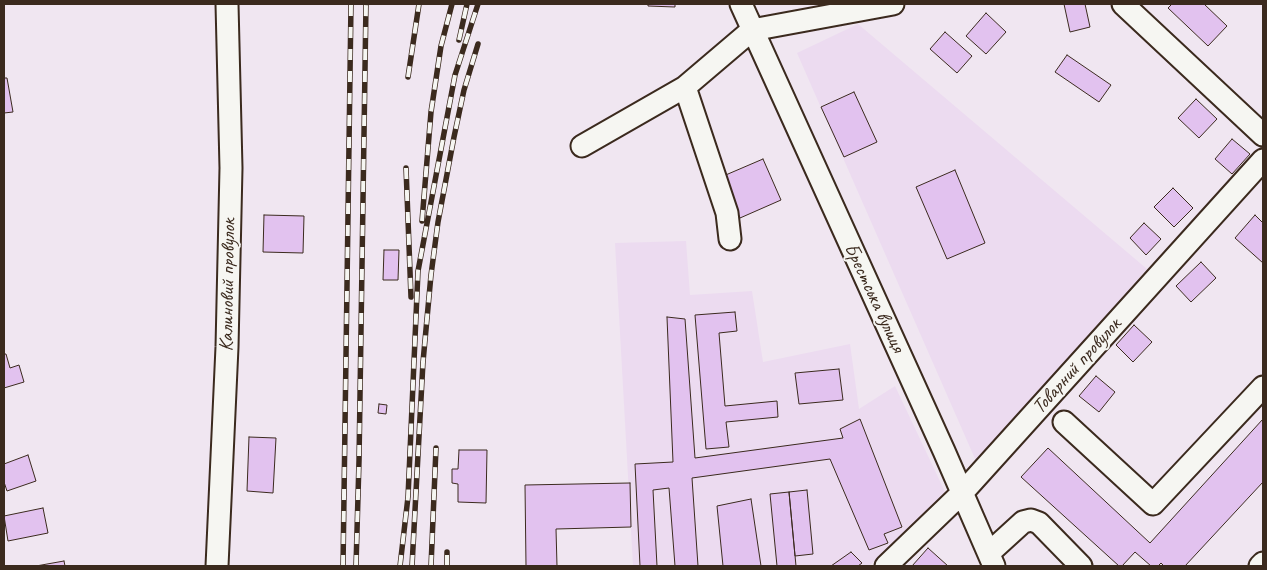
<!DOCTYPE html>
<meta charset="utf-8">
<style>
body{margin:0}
#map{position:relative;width:1267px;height:570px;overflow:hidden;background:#f0e6f1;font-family:Caveat,sans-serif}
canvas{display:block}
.frame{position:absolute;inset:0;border:5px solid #3b2a1e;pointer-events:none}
</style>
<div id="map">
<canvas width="1267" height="570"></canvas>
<div class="frame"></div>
</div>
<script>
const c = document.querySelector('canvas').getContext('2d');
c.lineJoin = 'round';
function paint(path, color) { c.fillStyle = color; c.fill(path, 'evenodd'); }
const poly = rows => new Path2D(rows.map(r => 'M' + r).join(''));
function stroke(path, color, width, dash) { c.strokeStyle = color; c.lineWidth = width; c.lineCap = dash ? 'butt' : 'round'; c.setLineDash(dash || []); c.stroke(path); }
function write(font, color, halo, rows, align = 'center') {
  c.font = font + ' Caveat,sans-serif'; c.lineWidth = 4; c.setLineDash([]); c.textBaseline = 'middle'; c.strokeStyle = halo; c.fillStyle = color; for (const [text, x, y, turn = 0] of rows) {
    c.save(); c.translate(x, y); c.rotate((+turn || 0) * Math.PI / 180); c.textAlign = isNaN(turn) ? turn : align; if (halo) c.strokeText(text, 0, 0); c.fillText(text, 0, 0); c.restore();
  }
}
paint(poly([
 [858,24,1147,269,976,461,797,53],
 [686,241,690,295,752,291,763,362,850,344,859,409,895,386,946,494,869,566,633,566,615,243]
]), '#ecdbf0');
const building = poly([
 [648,4,675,4,675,7,648,6,648,4],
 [1064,4,1085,4,1090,27,1070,32,1064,4],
 [1172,4,1204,4,1227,26,1208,46,1168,8,1172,4],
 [986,13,1006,32,986,54,966,36,986,13],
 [945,32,972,56,957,73,930,49,945,32],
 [1067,55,1111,85,1099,102,1055,72,1067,55],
 [4,78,7,78,13,112,4,113,4,78],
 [854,92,877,142,844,157,821,107,854,92],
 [1196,99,1217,119,1199,138,1178,118,1196,99],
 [1232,139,1250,154,1232,174,1215,159,1232,139],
 [763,159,781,200,740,218,721,177,763,159],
 [955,170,985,243,947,259,916,187,955,170],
 [1173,188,1193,208,1174,227,1154,207,1173,188],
 [264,215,304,216,303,253,263,252,264,215],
 [1255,215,1263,223,1263,263,1235,238,1255,215],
 [1144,223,1161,239,1146,255,1130,238,1144,223],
 [384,250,399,250,398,280,383,280,384,250],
 [1201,262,1216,278,1191,302,1176,286,1201,262],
 [735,312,737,331,719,333,725,406,777,401,778,417,726,422,729,447,706,449,695,315,735,312],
 [667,317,685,319,695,458,843,438,840,429,860,419,902,527,884,534,888,543,869,550,830,459,692,478,698,566,675,566,669,488,653,490,657,566,640,566,635,464,673,462,667,317],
 [1134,325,1152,342,1133,362,1116,345,1134,325],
 [4,354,6,354,10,368,19,365,24,382,4,388,4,354],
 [839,369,843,400,799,404,795,373,839,369],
 [1096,376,1115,392,1099,412,1079,396,1096,376],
 [379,404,387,405,386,414,378,413,379,404],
 [1263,419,1263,482,1185,566,1164,566,1161,563,1158,566,1151,566,1135,552,1122,566,1119,566,1021,477,1048,448,1150,543,1263,419],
 [249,437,276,438,273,493,247,491,249,437],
 [459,450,487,450,486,503,458,502,458,484,452,483,452,469,458,469,459,450],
 [28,455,36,481,7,491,4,482,4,464,28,455],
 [630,483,631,527,556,529,557,566,526,566,525,485,630,483],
 [807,490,813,554,795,556,789,492,807,490],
 [789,492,796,566,777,566,770,494,789,492],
 [751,499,761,566,723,566,717,506,751,499],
 [43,508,48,533,8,541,4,516,43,508],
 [928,548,948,566,912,566,928,548],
 [851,552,862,563,858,566,831,566,851,552],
 [64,561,65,566,36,566,64,561]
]);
paint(building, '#e2c2ef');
stroke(building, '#3b2a1e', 1);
const minor = poly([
 [741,4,944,451,994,566],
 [1123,4,1263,135],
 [752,30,893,4],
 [685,87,727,213,730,239],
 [582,146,685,87,752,30],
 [1064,422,1153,504,1263,387],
 [989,553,1023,522,1031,520,1039,523,1081,566],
 [217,566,227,347,231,168,227,4],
 [886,566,963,492,1263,160],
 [1260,566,1263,563]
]);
stroke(minor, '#3b2a1e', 25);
stroke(minor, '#f6f6f2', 21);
const rail = poly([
 [459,40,467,4],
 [408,77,419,4],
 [406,168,411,297],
 [422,221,431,112,441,46,452,4],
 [343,566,351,4],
 [356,566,359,461,366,4],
 [400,566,408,497,418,271,455,75,478,4],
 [412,566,423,362,431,275,438,222,454,137,464,90,478,44],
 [431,566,436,448],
 [447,566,447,552]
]);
stroke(rail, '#3b2a1e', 5.5);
stroke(rail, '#f6f6f2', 4, [11]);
write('20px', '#3b2a1e', '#f6f6f2', [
 ["Калиновий провулок",228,285,-89],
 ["Брестська вулиця",874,298,65],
 ["Товарний провулок",1077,366,-48]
]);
</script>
